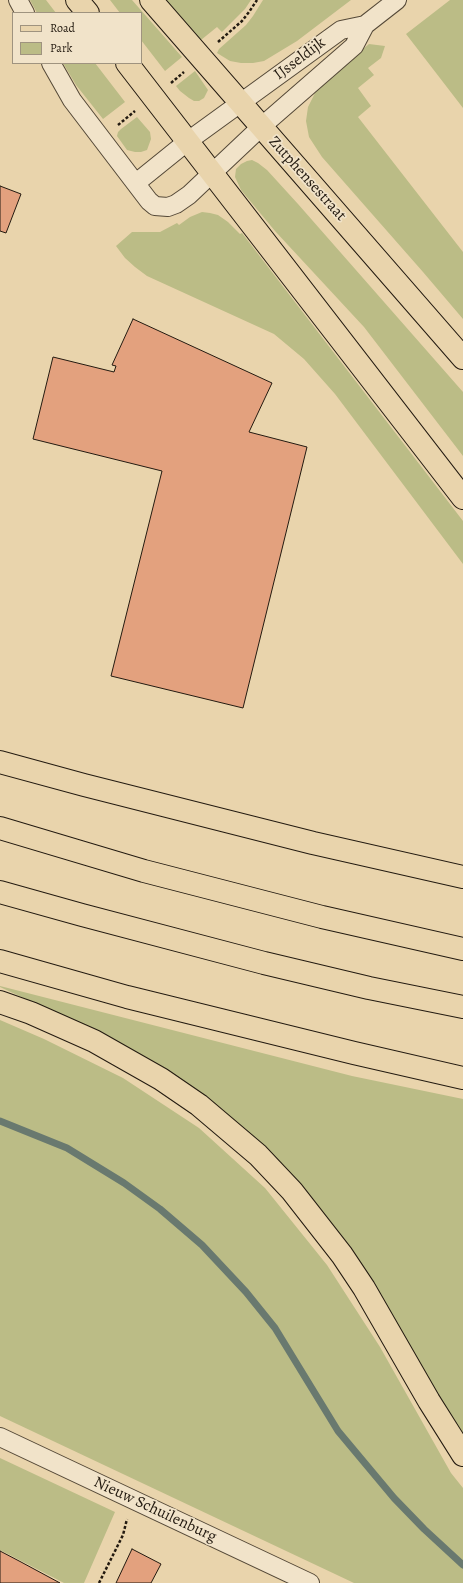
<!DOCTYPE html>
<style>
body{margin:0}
#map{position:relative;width:463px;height:1583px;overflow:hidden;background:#e9d4ac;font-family:Alegreya,serif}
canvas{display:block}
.legend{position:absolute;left:12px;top:12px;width:130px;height:52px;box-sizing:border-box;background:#f1e3c9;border:1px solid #9f937f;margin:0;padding:5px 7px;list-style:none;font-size:12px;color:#231a10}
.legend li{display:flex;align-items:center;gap:8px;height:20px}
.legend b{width:20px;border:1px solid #9f937f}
</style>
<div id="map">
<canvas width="463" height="1583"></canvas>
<ul class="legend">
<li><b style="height:5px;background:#e9d4ac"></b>Road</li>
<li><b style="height:11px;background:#bbbc86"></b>Park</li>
</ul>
</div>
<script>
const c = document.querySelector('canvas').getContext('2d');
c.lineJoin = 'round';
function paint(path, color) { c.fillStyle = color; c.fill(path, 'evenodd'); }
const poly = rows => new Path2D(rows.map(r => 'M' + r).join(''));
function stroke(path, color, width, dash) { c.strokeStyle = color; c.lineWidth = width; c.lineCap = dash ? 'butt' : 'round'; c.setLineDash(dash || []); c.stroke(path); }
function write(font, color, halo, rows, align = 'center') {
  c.font = font + ' Alegreya,serif'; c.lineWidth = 3.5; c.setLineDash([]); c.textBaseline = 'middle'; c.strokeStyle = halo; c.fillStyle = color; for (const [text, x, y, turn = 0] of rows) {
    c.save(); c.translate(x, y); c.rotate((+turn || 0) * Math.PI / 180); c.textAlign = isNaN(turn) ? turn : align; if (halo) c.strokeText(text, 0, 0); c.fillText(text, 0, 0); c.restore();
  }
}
paint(poly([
 [30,0,46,0,56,13,37,13],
 [110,0,132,0,182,57,165,71,141,40,141,13,120,13],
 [166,0,251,0,245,9,222,32,217,27,201,40],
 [263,0,351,0,297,41,264,61,253,63,241,63,230,61,217,53,219,49,246,25,253,16],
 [450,0,463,0,463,108,406,34],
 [369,44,385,46,381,58,368,68,374,75,358,88,371,106,358,117,463,252,463,319,423,272,322,157,309,137,306,121,308,107,315,93,326,80],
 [63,63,95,63,125,102,103,119,76,85],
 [195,71,208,90,204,98,199,101,194,101,189,98,180,91,176,86],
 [137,117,150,132,151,139,147,150,141,152,135,152,127,150,117,136,118,132,121,129],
 [252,160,258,163,267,170,298,204,463,392,463,456,364,327,275,231,241,190,235,177,236,169,241,164,247,161],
 [202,212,210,213,218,215,228,222,240,234,242,233,463,521,463,564,335,394,304,359,274,334,147,276,135,267,125,258,116,246,132,232,160,232,177,223,179,225,190,217],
 [0,986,352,1076,463,1099,463,1435,319,1210,107,1037,0,987],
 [0,1020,44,1039,123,1078,199,1128,265,1188,327,1265,380,1347,451,1473,463,1488,463,1583,354,1583,0,1416],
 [0,1458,115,1512,84,1583,64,1583,0,1550]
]), '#bbbc86');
stroke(poly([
 [0,1121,67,1148,124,1183,160,1209,202,1245,246,1292,275,1328,338,1431,394,1498,424,1529,463,1565]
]), '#69796f', 7);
const building = poly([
 [0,186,21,194,6,233,0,231,0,186],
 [133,319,272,383,249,432,307,447,243,708,111,676,162,471,33,439,53,357,114,372,116,366,112,365,133,319],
 [132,1549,161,1564,151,1583,116,1583,132,1549],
 [0,1551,21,1562,60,1583,0,1583,0,1551]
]);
paint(building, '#e3a17e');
stroke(building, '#231a10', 1);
const street = poly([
 [18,0,25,13],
 [51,63,72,100,149,201,155,206,168,207,176,204,189,195,261,127,354,46,365,25,397,0],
 [136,183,188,141,341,30,365,25],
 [0,1437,310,1583]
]);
const primary = poly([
 [77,0,88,13],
 [151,0,463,358],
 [127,63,463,498]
]);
const highway = poly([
 [0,762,84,785,313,843,463,877],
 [0,828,144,871,322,917,463,949],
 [0,892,82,915,264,963,369,988,463,1007],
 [0,961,127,997,354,1053,463,1078],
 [0,1002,31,1013,94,1041,161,1079,199,1105,258,1155,292,1191,342,1255,364,1288,429,1401,463,1455]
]);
stroke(street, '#544837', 20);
stroke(primary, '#231a10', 24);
stroke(highway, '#231a10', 24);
stroke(poly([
 [218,42,242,21,249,12,257,0],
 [171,83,184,72],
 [118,125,135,111],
 [99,1583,123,1535,127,1519]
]), '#231a10', 2.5, [3, 2]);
stroke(street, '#f1e3c9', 18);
stroke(primary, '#e9d4ac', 22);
stroke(highway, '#e9d4ac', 22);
write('16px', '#231a10', '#f1e3c9', [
 ["IJsseldijk",300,59,-37],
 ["Zutphensestraat",307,179,48],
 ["Nieuw Schuilenburg",155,1510,25]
]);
</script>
